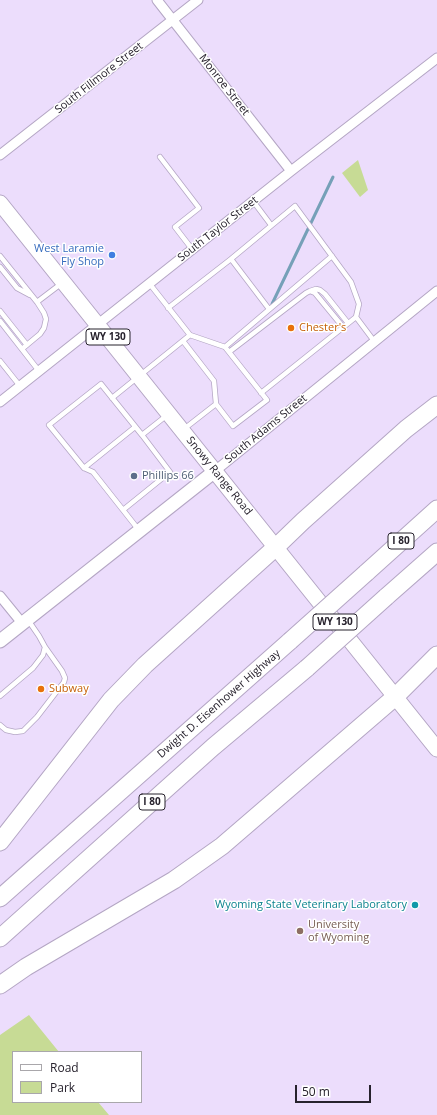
<!DOCTYPE html>
<style>
body{margin:0}
#map{position:relative;width:437px;height:1115px;overflow:hidden;background:#ecddfc;font-family:"Open Sans",sans-serif}
canvas{display:block}
.legend{position:absolute;left:12px;top:1051px;width:130px;height:52px;box-sizing:border-box;background:#fff;border:1px solid #a9a7ab;margin:0;padding:5px 7px;list-style:none;font-size:12px;color:#27222d}
.legend li{display:flex;align-items:center;gap:8px;height:20px}
.legend b{width:20px;border:1px solid #a9a7ab}
.scale{position:absolute;left:295px;top:1085px;width:76px;height:18px;box-sizing:border-box;border:2px solid #27222d;border-top:0;padding-left:5px;font-size:12px;line-height:14px;white-space:nowrap;color:#27222d;-webkit-text-stroke:3px #fff;paint-order:stroke}
</style>
<div id="map">
<canvas width="437" height="1115"></canvas>
<ul class="legend">
<li><b style="height:5px;background:#fff"></b>Road</li>
<li><b style="height:11px;background:#c7db95"></b>Park</li>
</ul>
<div class="scale">50 m</div>
</div>
<script>
const c = document.querySelector('canvas').getContext('2d');
c.lineJoin = 'round';
function paint(path, color) { c.fillStyle = color; c.fill(path, 'evenodd'); }
const poly = rows => new Path2D(rows.map(r => 'M' + r).join(''));
function stroke(path, color, width, dash) { c.strokeStyle = color; c.lineWidth = width; c.lineCap = dash ? 'butt' : 'round'; c.setLineDash(dash || []); c.stroke(path); }
function write(font, color, halo, rows, align = 'center') {
  c.font = font + ' "Open Sans",sans-serif'; c.lineWidth = 3; c.setLineDash([]); c.textBaseline = 'middle'; c.strokeStyle = halo; c.fillStyle = color; for (const [text, x, y, turn = 0] of rows) {
    c.save(); c.translate(x, y); c.rotate((+turn || 0) * Math.PI / 180); c.textAlign = isNaN(turn) ? turn : align; if (halo) c.strokeText(text, 0, 0); c.fillText(text, 0, 0); c.restore();
  }
}
paint(poly([
 [358,160,368,190,360,197,342,173],
 [29,1015,59,1052,13,1052,13,1102,98,1102,109,1115,0,1115,0,1035]
]), '#c7db95');
stroke(poly([
 [272,304,333,177]
]), '#76a0b8', 3);
const lane = poly([
 [160,157,199,208,175,227,192,249],
 [253,201,271,225],
 [0,256,37,302,62,283],
 [231,259,295,206,351,282,359,304,356,317,261,393],
 [0,267,17,288,30,295],
 [310,291,316,289,320,290,325,294,348,323],
 [168,308,231,259,269,309],
 [0,311,27,345],
 [356,317,374,341],
 [0,321,39,371],
 [183,341,214,381,216,404,233,426,267,400,225,347,190,335],
 [225,347,332,256],
 [22,349,40,334,44,328,46,319,44,313,37,302],
 [229,352,306,293,310,291,315,293,343,327],
 [0,361,20,386],
 [112,398,190,335,149,283],
 [184,429,216,404],
 [84,468,135,427],
 [123,510,93,472,84,468,49,425,101,384,142,435],
 [138,529,123,510,170,472,142,435,166,416],
 [0,696,33,668,43,655,45,647,39,636,28,620],
 [0,725,6,730,15,732,23,731,37,717,64,682,65,678,62,671,45,647]
]);
const street = poly([
 [157,0,291,171],
 [0,155,198,0],
 [0,402,291,171,437,58],
 [215,471,437,291],
 [0,596,22,623]
]);
const secondary = poly([
 [0,641,215,471]
]);
const primary = poly([
 [0,203,437,749]
]);
const highway = poly([
 [366,573,437,509],
 [386,597,437,552],
 [0,842,111,700,145,665,276,547,303,521,406,429,437,405],
 [0,898,290,641],
 [0,938,213,747,307,668],
 [0,985,26,967,174,880,222,846,395,697,437,655]
]);
stroke(lane, '#b4a6c4', 6);
stroke(street, '#b4a6c4', 11);
stroke(secondary, '#b4a6c4', 15);
stroke(primary, '#b4a6c4', 17);
stroke(highway, '#b4a6c4', 19);
stroke(lane, '#fff', 4.5);
stroke(street, '#fff', 9);
stroke(secondary, '#fff', 13);
stroke(primary, '#fff', 15);
stroke(highway, '#fff', 17);
const highwayBridge = poly([
 [290,641,366,573],
 [307,668,386,597]
]);
stroke(highwayBridge, '#b4a6c4', 19, []);
stroke(highwayBridge, '#fff', 17);
for (const [x, y, r, color] of [
 [112,255,4,"#3f7fe0"],
 [291,328,4,"#e8710a"],
 [134,476,4,"#5c6f8a"],
 [41,689,4,"#e8710a"],
 [415,905,4,"#0f9aa8"],
 [300,931,4,"#8d6e63"]
]) { const dot = new Path2D(); dot.arc(x, y, r, 0, 2 * Math.PI); c.fillStyle = color; c.fill(dot); stroke(dot, '#fff', 1.5); }
for (const [x, y, w] of [
 [108,337,44],
 [401,541,26],
 [335,622,44],
 [152,802,26]
]) { const box = new Path2D(); box.roundRect(x - w / 2, y - 8, w, 16, 3); c.fillStyle = '#fff'; c.fill(box); stroke(box, '#27222d', 1); }
write('bold 10px', '#27222d', null, [
 ["WY 130",108,337],
 ["I 80",401,541],
 ["WY 130",335,622],
 ["I 80",152,802]
]);
write('11px', '#27222d', '#fff', [
 ["South Fillmore Street",99,78,-38],
 ["Monroe Street",224,85,52],
 ["South Taylor Street",218,229,-38],
 ["South Adams Street",266,429,-39],
 ["Snowy Range Road",219,476,51],
 ["Dwight D. Eisenhower Highway",219,704,-41]
]);
write('11px', '#366cbe', '#fff', [
 ["West Laramie",104,249],
 ["Fly Shop",104,262]
], 'right');
write('11px', '#c56008', '#fff', [
 ["Chester's",299,328],
 ["Subway",49,689]
], 'left');
write('11px', '#4e5e75', '#fff', [
 ["Phillips 66",142,476]
], 'left');
write('11px', '#0d838f', '#fff', [
 ["Wyoming State Veterinary Laboratory",407,905]
], 'right');
write('11px', '#785e54', '#fff', [
 ["University",308,925],
 ["of Wyoming",308,938]
], 'left');
</script>
